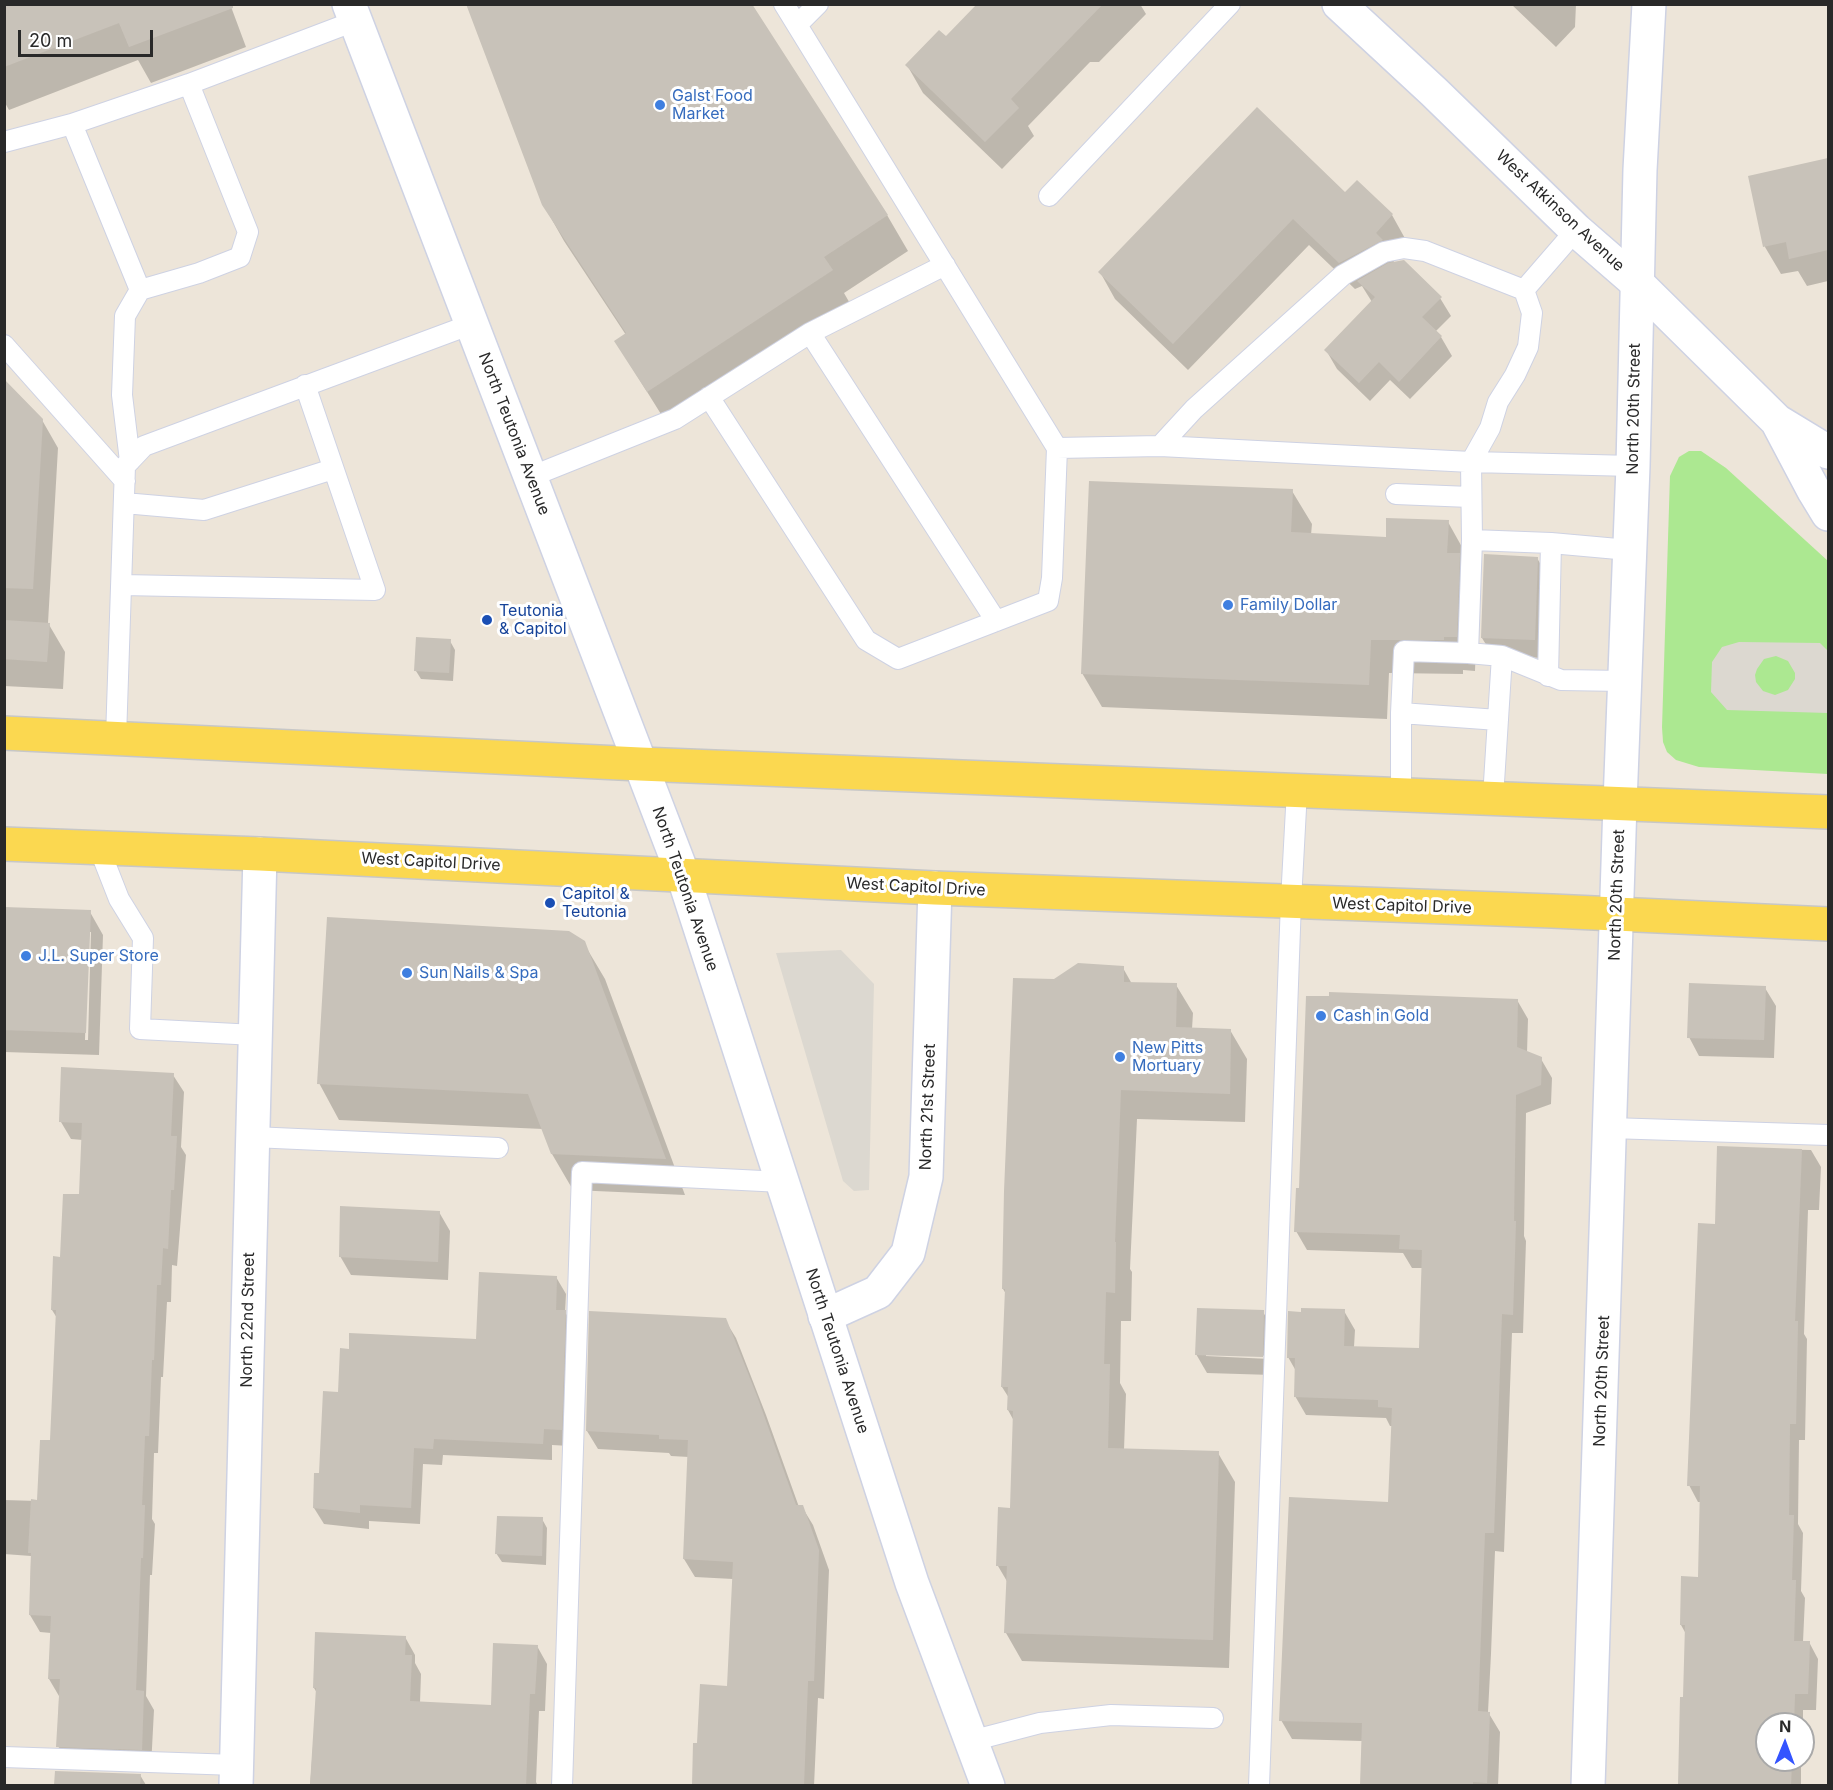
<!DOCTYPE html>
<style>
body{margin:0}
#map{position:relative;width:1833px;height:1790px;overflow:hidden;background:#ede5d9;font-family:Inter,sans-serif}
canvas{display:block}
.frame{position:absolute;inset:0;border:6px solid #292929;pointer-events:none}
.north{position:absolute;left:1755px;top:1712px;width:60px;height:60px;box-sizing:border-box;background:#fff;border:2px solid #a9a9a9;border-radius:50%;rotate:1deg;font-size:16px;font-weight:700;line-height:24px;text-align:center;color:#292929}
.north::after{content:'';display:block;margin:auto;width:21px;height:27px;background:#3454ff;clip-path:polygon(50% 0,100% 100%,50% 72%,0 100%)}
.scale{position:absolute;left:18px;top:30px;width:135px;height:27px;box-sizing:border-box;border:3px solid #292929;border-top:0;padding-left:8px;font-size:18px;line-height:21px;white-space:nowrap;color:#292929;-webkit-text-stroke:4px #fff;paint-order:stroke}
</style>
<div id="map">
<canvas width="1833" height="1790"></canvas>
<div class="frame"></div>
<div class="north">N</div>
<div class="scale">20 m</div>
</div>
<script>
const c = document.querySelector('canvas').getContext('2d');
c.lineJoin = 'round';
function paint(path, color) { c.fillStyle = color; c.fill(path, 'evenodd'); }
const poly = rows => new Path2D(rows.map(r => 'M' + r).join(''));
function stroke(path, color, width, dash) { c.strokeStyle = color; c.lineWidth = width; c.lineCap = dash ? 'butt' : 'round'; c.setLineDash(dash || []); c.stroke(path); }
function write(font, color, halo, rows, align = 'center') {
  c.font = font + ' Inter,sans-serif'; c.lineWidth = 6; c.setLineDash([]); c.textBaseline = 'middle'; c.strokeStyle = halo; c.fillStyle = color; for (const [text, x, y, turn = 0] of rows) {
    c.save(); c.translate(x, y); c.rotate((+turn || 0) * Math.PI / 180); c.textAlign = isNaN(turn) ? turn : align; if (halo) c.strokeText(text, 0, 0); c.fillText(text, 0, 0); c.restore();
  }
}
paint(poly([
 [1689,451,1701,451,1726,468,1828,561,1828,774,1699,767,1676,760,1667,752,1663,742,1662,727,1670,476,1679,457]
]), '#ace891');
paint(poly([
 [1739,642,1820,643,1828,651,1828,713,1727,710,1711,692,1712,662,1722,647],
 [1776,656,1788,661,1795,673,1795,679,1788,690,1775,695,1763,691,1756,682,1755,675,1757,669,1764,659],
 [841,950,874,984,869,1190,854,1191,843,1181,776,953]
]), '#dcd8d0');
paint(poly([
 [4,4,230,4,246,47,151,83,138,60,9,110,4,101],
 [979,4,1140,4,1146,14,1099,62,1090,62,1028,126,1034,136,1002,169,923,93,907,65,946,38],
 [1511,4,1576,4,1575,27,1556,47],
 [1828,159,1828,281,1807,286,1798,271,1781,274,1765,247,1749,177],
 [1357,182,1392,215,1407,242,1392,258,1395,264,1440,298,1451,316,1435,332,1441,337,1452,356,1410,399,1390,380,1370,401,1337,369,1326,350,1372,302,1362,286,1355,289,1309,245,1188,370,1115,299,1100,272,1345,195],
 [543,204,887,215,908,251,844,293,852,307,669,427,616,342,626,335,564,241],
 [4,385,42,420,58,448,48,623,65,652,63,689,4,686],
 [1292,491,1312,524,1311,535,1387,538,1448,522,1467,556,1478,588,1475,671,1463,670,1463,674,1389,673,1387,719,1102,707,1082,673],
 [1537,558,1548,577,1545,658,1493,656,1482,638],
 [450,641,455,650,453,681,421,679,416,671],
 [4,909,90,912,103,935,99,1055,4,1052],
 [88,932,91,932,88,1040,85,1040],
 [583,942,605,979,685,1195,573,1190,552,1154,543,1129,339,1120,319,1083],
 [1123,968,1132,984,1176,985,1193,1013,1192,1029,1230,1030,1247,1059,1245,1122,1137,1119,1130,1269,1132,1272,1131,1321,1121,1321,1120,1383,1126,1394,1124,1450,1218,1453,1235,1482,1229,1668,1022,1661,1006,1633,1008,1583,998,1566,1011,1509,1014,1421,1008,1410,1009,1398,1002,1387,1006,1294,1003,1289,1055,981],
 [1765,988,1776,1006,1774,1058,1699,1056,1689,1037],
 [1517,1000,1528,1019,1527,1053,1541,1059,1552,1078,1551,1104,1526,1113,1524,1236,1526,1241,1523,1333,1512,1333,1504,1552,1495,1551,1491,1654,1488,1712,1500,1732,1498,1786,1361,1786,1362,1741,1292,1739,1281,1720,1390,1504,1393,1426,1390,1426,1386,1418,1306,1415,1295,1396,1296,1371,1288,1357,1344,1311,1355,1330,1354,1347,1421,1349,1423,1268,1412,1268,1403,1253,1307,1250,1296,1231],
 [173,1075,184,1092,181,1147,186,1155,177,1266,172,1265,171,1302,167,1302,163,1377,161,1377,158,1453,154,1453,152,1519,155,1524,152,1575,150,1575,146,1696,154,1710,151,1767,68,1764,58,1746,59,1696,49,1679,51,1633,40,1632,30,1615,31,1556,4,1554,4,1500,38,1501,51,1442,57,1318,52,1310,61,1258,80,1196,83,1140,71,1139,61,1122],
 [1718,1148,1811,1150,1821,1167,1819,1210,1808,1210,1804,1334,1807,1339,1805,1440,1799,1440,1798,1524,1803,1533,1801,1591,1805,1598,1803,1642,1809,1642,1818,1659,1816,1710,1803,1710,1803,1724,1767,1724,1767,1760,1801,1760,1801,1786,1679,1786,1681,1699,1684,1699,1686,1634,1681,1625,1699,1578,1701,1502,1698,1502,1689,1485,1716,1225],
 [439,1212,450,1231,448,1280,351,1275,340,1256],
 [556,1277,566,1294,565,1312,574,1328,570,1446,552,1445,552,1460,443,1455,442,1465,423,1464,420,1524,369,1521,369,1529,324,1524,314,1508,340,1393,477,1341],
 [1263,1312,1274,1331,1272,1375,1207,1373,1196,1354],
 [1206,1353,1270,1356,1270,1359,1206,1356],
 [725,1320,736,1338,766,1415,799,1507,802,1507,813,1525,829,1570,824,1699,818,1698,814,1786,693,1786,695,1745,698,1745,728,1687,733,1579,695,1577,684,1559,689,1457,671,1456,669,1453,598,1449,587,1431],
 [542,1519,547,1528,546,1565,502,1562,496,1553],
 [405,1637,415,1655,415,1663,421,1674,420,1703,492,1707,537,1646,547,1664,545,1711,539,1711,536,1782,538,1786,310,1786,317,1693,314,1688],
 [57,1772,140,1775,146,1785,151,1785,56,1786]
]), '#0003');
paint(poly([
 [4,4,233,4,233,8,129,47,119,23,4,67],
 [466,4,752,4,888,215,824,257,833,270,647,392,614,341,626,333,542,205],
 [977,4,1103,4,1011,99,1019,108,985,142,905,65,939,30,946,36],
 [1257,107,1345,192,1357,180,1393,214,1376,233,1383,240,1339,263,1293,219,1173,344,1098,272],
 [1828,158,1828,250,1789,259,1786,242,1763,247,1748,176],
 [1404,260,1442,297,1422,317,1442,336,1399,382,1379,362,1359,383,1324,350,1375,297,1357,281,1388,263],
 [4,379,43,419,33,589,4,588],
 [1089,481,1293,489,1291,532,1386,537,1386,518,1449,520,1447,553,1460,553,1457,637,1444,637,1444,640,1371,640,1369,685,1081,674],
 [1484,554,1538,557,1535,640,1481,638],
 [4,620,50,623,47,662,4,659],
 [416,637,451,639,449,673,414,671],
 [4,907,91,910,86,1033,4,1030],
 [327,917,569,931,585,941,666,1159,551,1154,528,1094,317,1084],
 [1078,963,1124,966,1124,982,1177,983,1176,1027,1231,1029,1230,1094,1121,1090,1115,1242,1116,1242,1115,1293,1106,1292,1104,1364,1110,1364,1108,1448,1219,1451,1213,1640,1004,1633,1007,1566,996,1566,998,1507,1010,1508,1013,1411,1007,1410,1008,1387,1001,1387,1005,1289,1002,1289,1004,1191,1013,978,1054,979],
 [1689,983,1766,986,1764,1040,1687,1038],
 [1329,992,1518,999,1517,1047,1542,1057,1541,1085,1516,1095,1514,1221,1516,1221,1513,1315,1502,1314,1494,1533,1485,1533,1481,1635,1478,1711,1490,1712,1487,1783,1473,1782,1473,1785,1360,1785,1362,1723,1279,1721,1289,1497,1388,1502,1392,1408,1378,1407,1378,1400,1294,1397,1295,1358,1287,1358,1288,1311,1301,1312,1301,1308,1345,1309,1344,1346,1419,1348,1422,1250,1399,1249,1400,1235,1294,1232,1296,1188,1299,1188,1306,996,1329,996],
 [61,1067,174,1073,171,1136,177,1136,174,1190,171,1190,168,1249,163,1248,161,1285,157,1285,154,1360,152,1360,149,1436,145,1436,142,1505,145,1505,143,1558,141,1558,136,1690,144,1691,142,1750,56,1747,60,1679,48,1679,51,1616,29,1615,31,1553,28,1553,31,1499,37,1500,40,1440,50,1440,56,1310,51,1310,53,1256,60,1257,63,1194,79,1194,82,1123,59,1122],
 [1717,1146,1802,1149,1795,1321,1798,1321,1796,1424,1790,1424,1789,1515,1794,1515,1792,1580,1796,1580,1794,1641,1810,1641,1808,1694,1795,1694,1794,1724,1767,1724,1767,1760,1792,1760,1791,1785,1678,1785,1680,1697,1683,1697,1685,1625,1680,1625,1681,1576,1698,1577,1700,1486,1687,1486,1698,1223,1715,1224],
 [340,1206,440,1211,438,1262,339,1257],
 [479,1272,557,1276,556,1310,566,1310,562,1430,544,1429,543,1444,434,1439,433,1449,414,1448,411,1508,360,1505,360,1513,313,1508,314,1473,319,1473,323,1391,338,1392,340,1348,349,1349,349,1333,476,1339],
 [1197,1308,1264,1310,1263,1357,1195,1355],
 [589,1311,726,1318,757,1396,796,1505,803,1505,819,1550,814,1681,808,1681,804,1785,692,1785,693,1743,697,1743,700,1684,727,1686,733,1562,683,1559,688,1440,659,1439,659,1435,586,1431],
 [497,1516,543,1517,542,1556,495,1554],
 [315,1632,406,1636,405,1655,412,1655,410,1701,491,1705,493,1643,538,1645,535,1694,530,1694,526,1785,310,1785,316,1688,313,1688],
 [55,1771,141,1774,140,1785,54,1785]
]), '#c8c2b9');
const service = poly([
 [784,4,1057,448,1160,446,1471,462,1633,466],
 [797,25,818,4],
 [72,124,189,84],
 [4,142,72,124,140,290],
 [1049,196,1230,4],
 [1524,290,1576,230],
 [810,333,996,621],
 [4,345,125,481],
 [709,397,866,640,898,659,1048,601,1052,578,1057,448],
 [1160,446,1194,409,1343,275,1384,252,1404,248,1425,251,1524,290,1532,313,1528,347,1515,375,1498,402,1490,428,1471,462,1472,540],
 [130,461,122,395,125,316,140,290,199,273,240,257,248,232,189,84,355,21],
 [530,477,675,419,810,333,945,265],
 [1396,494,1470,497],
 [124,503,204,510,333,469],
 [122,585,375,590,305,385],
 [1502,656,1468,653,1472,540,1551,543,1629,550],
 [1548,676,1551,543],
 [1401,713,1498,720],
 [116,738,125,466,144,446,472,324],
 [1401,794,1401,713,1404,651,1468,653],
 [1493,798,1502,656,1561,680,1624,681],
 [99,848,119,899,143,938,140,1029,255,1035],
 [1610,1128,1828,1135],
 [253,1137,498,1148],
 [971,1741,1040,1723,1111,1715,1213,1718],
 [4,1757,236,1765],
 [562,1786,582,1172,782,1182],
 [1259,1786,1291,901,1297,790]
]);
const minor = poly([
 [1620,803,1633,466,1640,170,1649,4],
 [825,1316,878,1292,908,1253,926,1177,935,888],
 [236,1786,260,854]
]);
const tertiary = poly([
 [1339,4,1434,92,1576,230,1637,283,1777,421,1828,452],
 [1777,421,1814,491,1828,514]
]);
const secondary = poly([
 [349,4,683,875,912,1583,988,1786],
 [1588,1786,1620,803]
]);
const primary = poly([
 [4,733,640,764,1828,812],
 [4,844,260,854,935,888,1552,911,1828,924]
]);
stroke(service, '#ced2e3', 22);
stroke(minor, '#ced2e3', 36);
stroke(tertiary, '#ced2e3', 36);
stroke(secondary, '#ced2e3', 36);
stroke(primary, '#c7c7c7', 36);
stroke(service, '#fff', 20);
stroke(minor, '#fff', 33);
stroke(tertiary, '#fff', 33);
stroke(secondary, '#fff', 33);
stroke(primary, '#fbd850', 33);
for (const [x, y, r, color] of [
 [660,105,6,"#3f7fe0"],
 [1228,605,6,"#3f7fe0"],
 [487,620,6,"#1a4fb4"],
 [550,903,6,"#1a4fb4"],
 [26,956,6,"#3f7fe0"],
 [407,973,6,"#3f7fe0"],
 [1321,1016,6,"#3f7fe0"],
 [1120,1057,6,"#3f7fe0"]
]) { const dot = new Path2D(); dot.arc(x, y, r, 0, 2 * Math.PI); c.fillStyle = color; c.fill(dot); stroke(dot, '#fff', 2); }
write('16px', '#366cbe', '#fff', [
 ["Galst Food",672,96],
 ["Market",672,114],
 ["Family Dollar",1240,605],
 ["J.L. Super Store",38,956],
 ["Sun Nails & Spa",419,973],
 ["Cash in Gold",1333,1016],
 ["New Pitts",1132,1048],
 ["Mortuary",1132,1066]
], 'left');
write('16px', '#292929', '#fff', [
 ["West Atkinson Avenue",1560,211,43],
 ["North 20th Street",1634,409,-89],
 ["North Teutonia Avenue",514,434,69],
 ["West Capitol Drive",431,862,3],
 ["West Capitol Drive",916,887,3],
 ["North Teutonia Avenue",685,889,71],
 ["North 20th Street",1617,895,-88],
 ["West Capitol Drive",1402,906,2],
 ["North 21st Street",928,1107,-88],
 ["North 22nd Street",248,1320,-89],
 ["North Teutonia Avenue",837,1351,72],
 ["North 20th Street",1602,1381,-88]
]);
write('16px', '#164399', '#fff', [
 ["Teutonia",499,611],
 ["& Capitol",499,629],
 ["Capitol &",562,894],
 ["Teutonia",562,912]
], 'left');
</script>
